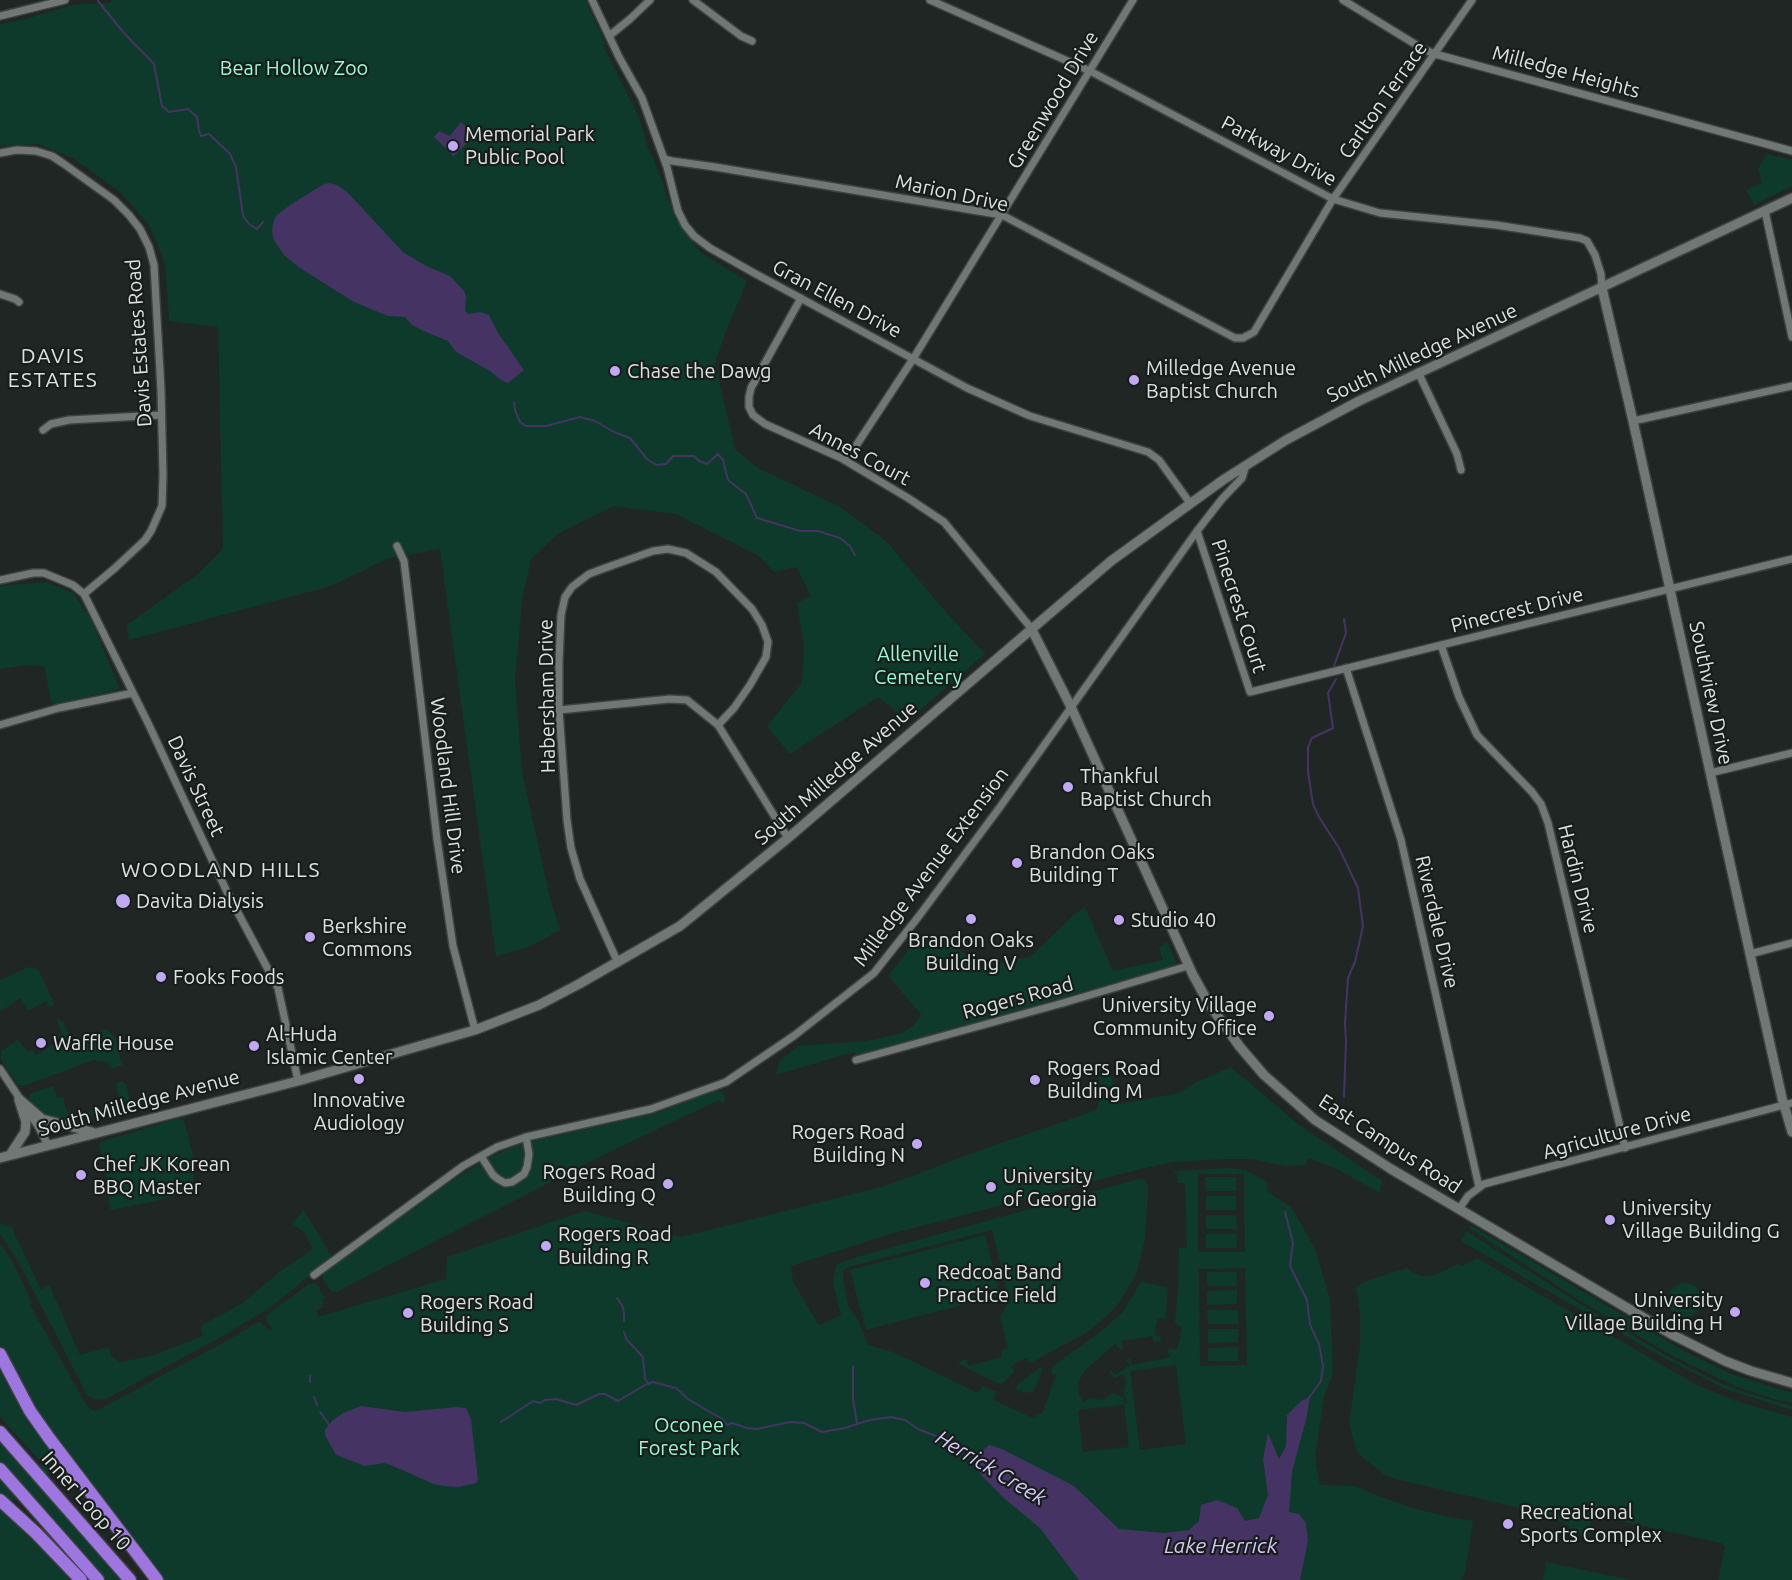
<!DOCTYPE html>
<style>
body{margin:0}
canvas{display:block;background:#202623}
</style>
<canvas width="1792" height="1580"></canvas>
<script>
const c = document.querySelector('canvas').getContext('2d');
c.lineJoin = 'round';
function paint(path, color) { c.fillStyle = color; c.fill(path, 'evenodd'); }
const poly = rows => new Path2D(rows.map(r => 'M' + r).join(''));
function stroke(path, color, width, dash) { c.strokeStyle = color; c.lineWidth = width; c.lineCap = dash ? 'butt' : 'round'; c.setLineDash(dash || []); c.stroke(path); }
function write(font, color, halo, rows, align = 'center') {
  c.font = font + ' Ubuntu,sans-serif'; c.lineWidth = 4.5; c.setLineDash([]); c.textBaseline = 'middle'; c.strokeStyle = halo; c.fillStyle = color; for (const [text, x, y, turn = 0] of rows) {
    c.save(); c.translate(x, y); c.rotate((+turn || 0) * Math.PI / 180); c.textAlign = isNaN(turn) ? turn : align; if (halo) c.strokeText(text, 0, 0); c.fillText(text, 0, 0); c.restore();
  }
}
paint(poly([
 [113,0,586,0,606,45,603,45,638,115,650,154,653,156,675,218,701,253,747,281,726,331,715,363,735,449,758,468,840,507,885,540,945,611,985,654,903,725,894,709,878,697,790,754,767,726,802,683,804,647,797,603,811,596,796,567,774,572,759,556,676,514,614,506,559,533,531,559,522,601,515,680,522,772,550,898,560,930,529,947,496,956,440,549,389,558,331,586,129,640,127,625,198,574,223,549,218,327,169,321,165,264,150,226,121,193,73,158,38,144,0,146,0,24,26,19,71,5,110,3],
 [1767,154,1792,160,1792,186,1754,205,1746,190,1762,183,1758,169],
 [46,582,73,593,90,617,120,689,52,705,44,666,27,665,0,669,0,586],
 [1085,907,1113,971,1163,960,1159,947,1167,942,1176,961,1174,966,856,1056,853,1052,847,1054,775,1075,780,1061,798,1046,867,1041,903,1033,915,1024,921,1014,888,976,911,947,938,935,982,966,1030,957,1075,914],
 [29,967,38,969,54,1003,53,1006,49,1007,46,1001,28,1011,20,998,0,1012,0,980],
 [58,1019,63,1022,72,1040,75,1042,106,1029,115,1038,122,1065,111,1069,107,1062,93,1060,27,1085,18,1085,1,1060,1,1051,18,1040,28,1052,33,1050,37,1055,55,1043,52,1039,62,1033,57,1021],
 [1106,1061,1120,1104,1179,1093,1197,1082,1231,1067,1299,1125,1382,1181,1380,1193,1335,1168,1308,1158,1306,1165,1285,1166,1252,1159,1224,1159,1173,1162,1137,1170,887,1235,791,1266,793,1282,818,1324,820,1325,841,1315,833,1283,836,1265,860,1256,1142,1178,1146,1181,1148,1190,1145,1240,1137,1272,1120,1302,1109,1314,1086,1333,1030,1363,1026,1358,1011,1366,1014,1372,1002,1384,997,1383,959,1364,960,1361,966,1360,969,1366,1002,1357,1001,1350,1008,1348,1000,1317,1009,1301,992,1230,849,1267,843,1270,843,1279,848,1306,859,1322,868,1345,893,1352,978,1393,983,1386,996,1392,994,1400,1034,1419,1037,1414,1042,1414,1056,1375,1051,1372,1053,1366,1099,1333,1122,1313,1141,1282,1168,1287,1166,1318,1164,1319,1158,1318,1154,1335,1160,1337,1161,1341,1155,1342,1152,1336,1122,1341,1123,1349,1120,1349,1115,1344,1085,1370,1078,1382,1079,1394,1084,1403,1089,1398,1103,1400,1113,1393,1123,1397,1125,1403,1123,1405,1078,1410,1083,1452,1129,1447,1124,1405,1127,1403,1124,1393,1126,1383,1124,1374,1114,1378,1109,1372,1112,1371,1115,1375,1130,1365,1126,1360,1129,1358,1132,1365,1170,1357,1168,1350,1170,1348,1177,1350,1182,1327,1177,1325,1175,1322,1178,1289,1179,1248,1187,1248,1185,1183,1178,1183,1177,1175,1174,1171,1230,1168,1245,1170,1268,1182,1266,1190,1292,1208,1315,1249,1330,1299,1333,1373,1324,1397,1315,1457,1320,1485,1355,1486,1381,1497,1413,1508,1448,1517,1473,1521,1465,1573,1460,1580,163,1580,77,1466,32,1478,122,1580,106,1580,33,1496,0,1502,0,1442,23,1469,43,1464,0,1417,0,1366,38,1436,57,1460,69,1456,39,1416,3,1353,0,1344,0,1243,12,1261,32,1303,30,1305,84,1401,91,1410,96,1411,230,1339,258,1322,262,1323,270,1331,272,1329,266,1320,267,1315,309,1284,315,1283,317,1285,325,1298,322,1299,324,1307,316,1310,318,1317,446,1279,447,1257,585,1211,681,1237,885,1186,978,1151,1097,1110,1101,1086,1093,1064],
 [1198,1174,1244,1174,1245,1252,1198,1252],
 [1245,1268,1247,1365,1200,1366,1199,1269],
 [1176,1365,1186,1444,1140,1450,1130,1371],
 [1310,1397,1306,1420,1292,1472,1263,1459,1269,1435,1279,1460,1286,1446,1287,1415],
 [122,1081,126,1085,130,1099,128,1104,124,1109,65,1121,43,1117,29,1102,29,1096,34,1092,53,1086,57,1098,63,1096,67,1112,74,1111,76,1115,120,1103,116,1084],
 [717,1090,722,1092,725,1097,723,1104,719,1100,609,1152,336,1292,331,1291,323,1279,323,1275,331,1266,368,1239,450,1182,494,1155,524,1143,657,1113],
 [179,1118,183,1120,188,1135,195,1165,193,1184,184,1193,156,1201,111,1210,106,1187,108,1186,99,1144,101,1142],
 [1205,1177,1236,1177,1236,1191,1206,1191],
 [1206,1196,1236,1196,1236,1210,1206,1210],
 [304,1210,332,1257,271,1307,223,1336,106,1399,96,1400,87,1395,18,1261,0,1234,0,1223,8,1227,11,1226,41,1290,49,1284,80,1355,108,1347,111,1356,120,1362,151,1356,203,1336,201,1326,241,1304,282,1270,313,1249,304,1232,292,1223],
 [1206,1215,1236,1215,1237,1229,1206,1229],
 [1472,1226,1684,1351,1731,1374,1792,1393,1792,1403,1777,1400,1737,1387,1669,1354,1579,1300,1468,1227],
 [1466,1231,1574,1300,1665,1355,1720,1383,1741,1391,1792,1406,1792,1410,1728,1390,1655,1353,1463,1242,1462,1240],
 [1206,1234,1237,1234,1237,1248,1206,1248],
 [985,1235,1000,1295,866,1330,850,1270],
 [1477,1258,1697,1385,1735,1401,1792,1417,1792,1580,1718,1580,1725,1546,1721,1543,1592,1515,1588,1540,1562,1522,1537,1512,1400,1480,1385,1475,1363,1458,1356,1449,1349,1423,1360,1346,1360,1312,1356,1287,1369,1280,1407,1268,1414,1274,1424,1276,1435,1275,1458,1264,1462,1266],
 [1207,1272,1237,1272,1237,1286,1207,1286],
 '1668 1300a17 17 0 1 1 34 0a17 17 0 1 1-34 0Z',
 [1237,1290,1237,1304,1207,1305,1207,1291],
 [1207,1310,1238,1310,1238,1324,1208,1324],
 [1208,1329,1238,1329,1238,1342,1208,1343],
 [1238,1347,1238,1361,1208,1361,1208,1348],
 [1041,1367,1043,1368,1034,1391,1025,1393,1016,1389,1017,1385],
 [0,1508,10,1515,74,1580,0,1580],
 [1546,1562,1631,1580,1543,1580]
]), '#0d3a2a');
paint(poly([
 [461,122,475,135,454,156,434,137,439,131,450,136],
 [329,183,337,185,347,192,403,252,426,266,450,276,464,291,466,296,465,311,469,314,480,312,489,315,498,333,524,370,508,383,501,380,490,371,456,352,448,341,424,331,412,325,405,317,388,316,354,302,300,268,284,255,274,240,272,232,273,223,276,216,290,205,324,184],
 [1310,1397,1306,1420,1292,1472,1289,1512,1299,1514,1306,1523,1308,1541,1300,1580,1079,1580,1040,1528,1005,1499,981,1475,977,1464,979,1454,989,1445,1002,1449,1074,1486,1119,1529,1164,1533,1189,1530,1199,1521,1201,1505,1217,1500,1237,1508,1245,1521,1259,1518,1268,1495,1263,1459,1268,1433,1279,1459,1286,1446,1287,1415,1301,1401],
 [361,1406,405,1412,456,1407,466,1408,471,1419,478,1480,476,1483,459,1487,444,1486,434,1484,393,1466,384,1463,365,1466,336,1455,325,1435,325,1430,332,1421,343,1413]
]), '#453463');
stroke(poly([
 [98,1,123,32,154,64,162,106,169,112,188,109,197,117,199,131,201,136,209,134,230,154,236,167,243,216,249,224,257,229,263,222],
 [514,402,515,410,520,422,526,426,546,426,580,417,595,421,614,432,630,438,647,459,656,465,666,464,673,456,694,456,699,461,707,464,718,454,723,460,728,480,746,494,757,518,800,531,818,531,840,538,850,546,855,555],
 [1334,666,1346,633,1344,619],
 [1336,679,1328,693,1333,728,1312,738,1308,747,1308,772,1313,804,1319,817,1339,848,1358,888,1363,926,1355,962,1348,978,1345,1023,1346,1041,1344,1097],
 [1285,1212,1293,1243,1290,1266,1307,1300,1310,1325,1319,1344,1323,1366,1321,1381,1309,1398],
 [617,1298,622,1305,624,1313,624,1321],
 [624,1332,627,1340,643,1357,645,1379,648,1383],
 [853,1366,853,1399,857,1423],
 [310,1376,310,1382],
 [314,1397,317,1405],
 [320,1412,329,1425],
 [501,1422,533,1401,540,1403,545,1400,556,1399,576,1405,599,1394,605,1394,618,1401,645,1385,653,1382,676,1388,688,1399,722,1419,727,1425,732,1423,747,1428,757,1429,790,1422,804,1423,822,1432,845,1428,870,1420,891,1417,905,1420,918,1429,964,1447,978,1458]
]), '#453463', 2);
const street = poly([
 [592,0,619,57,642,98,667,167,678,211,685,225,694,236,710,248,754,273,967,388,1030,416,1148,452,1159,460,1190,503],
 [693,0,741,36,752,41],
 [930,0,1090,71,1333,199,1380,213,1496,225,1580,238,1587,241,1595,255,1601,274,1602,288],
 [1343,0,1423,49,1435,54,1792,151],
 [0,16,65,0],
 [609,36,630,19,650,0],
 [0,153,17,150,36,151,52,156,64,164,114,200,129,215,140,229,149,247,154,265,161,390,163,475,162,506,151,531,145,540,115,568,84,594],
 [664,159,672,161,715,167,1002,215,1235,338,1243,338,1254,332,1333,199,1472,0],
 [1765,211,1792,337],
 [0,294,15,299,19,302],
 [801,298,751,388,749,397,749,407,753,415,765,424,841,458,908,498,944,522,1031,628],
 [1418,372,1457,454,1461,470],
 [1633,421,1792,386],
 [43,430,51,424,69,420,161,415],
 [846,461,913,359,1133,0],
 [1197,531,1250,692,1792,559],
 [397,546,404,561,437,839,453,946,475,1030],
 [0,580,33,573,44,573,73,585,84,594,148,723,228,894,278,988,298,1081],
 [1441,645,1459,697,1477,735,1532,792,1541,804,1548,823,1625,1148],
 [1346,668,1401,840,1479,1187],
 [559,710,670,699,687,700,718,725,788,838],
 [0,725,59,708,133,693],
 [1710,773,1792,753],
 [1750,954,1792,943],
 [618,963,580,879,571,848,567,820,559,710,559,662,561,615,565,597,572,587,589,574,605,568,653,551,668,549,686,553,716,572,752,609,762,625,768,642,766,657,750,685,734,708,718,725],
 [856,1060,1063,1003,1188,966],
 [0,1069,38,1126,48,1145],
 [481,1156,493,1175,498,1179,505,1183,512,1182,524,1174,527,1167,529,1154,526,1137],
 [1459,1209,1468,1196,1484,1184,1792,1103],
 [314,1275,463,1166,497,1147,526,1137,651,1109,726,1082,795,1035,874,973,919,916,1000,807,1197,531,1222,499,1242,478,1246,465]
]);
const secondary = poly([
 [1602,288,1633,421,1750,954,1782,1098,1792,1132],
 [1031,628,1071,707,1193,975,1209,1004,1240,1047,1264,1075,1315,1120,1391,1169,1673,1335,1725,1361,1751,1371,1792,1383],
 [19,1099,42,1119,92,1132],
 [10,1155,25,1132,26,1122,19,1100],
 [0,1158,298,1081,475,1030,539,1005,579,984,680,926,788,838,1111,561,1223,480,1286,440,1359,401,1792,198]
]);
const highway = poly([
 [0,1354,30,1411,49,1438,157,1580],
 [0,1432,130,1580],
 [0,1469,98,1580],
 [0,1500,36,1533,81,1580]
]);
stroke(street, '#3d413f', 10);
stroke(secondary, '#3d413f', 12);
stroke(highway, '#3d413f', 15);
stroke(street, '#707774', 7);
stroke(secondary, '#707774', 9);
stroke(highway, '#9d76e0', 12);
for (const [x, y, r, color] of [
 [453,146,6,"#c0a8f3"],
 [615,371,6,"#c0a8f3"],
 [1134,380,6,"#c0a8f3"],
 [1068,787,6,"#c0a8f3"],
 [1017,863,6,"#c0a8f3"],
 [123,901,8,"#c0a8f3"],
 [971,919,6,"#c0a8f3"],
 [1119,920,6,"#c0a8f3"],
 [310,937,6,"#c0a8f3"],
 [161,977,6,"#c0a8f3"],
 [1269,1016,6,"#c0a8f3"],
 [41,1043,6,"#c0a8f3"],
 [254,1046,6,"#c0a8f3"],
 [359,1079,6,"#c0a8f3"],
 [1035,1080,6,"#c0a8f3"],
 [917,1144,6,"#c0a8f3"],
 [81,1175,6,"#c0a8f3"],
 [668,1184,6,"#c0a8f3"],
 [991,1187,6,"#c0a8f3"],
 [1610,1220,6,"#c0a8f3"],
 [546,1246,6,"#c0a8f3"],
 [925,1283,6,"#c0a8f3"],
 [1735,1312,6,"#c0a8f3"],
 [408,1313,6,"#c0a8f3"],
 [1508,1524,6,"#c0a8f3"]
]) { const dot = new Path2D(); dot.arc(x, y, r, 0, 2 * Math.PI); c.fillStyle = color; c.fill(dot); stroke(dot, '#171d1a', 2); }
write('20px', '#97fad1', '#171d1a', [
 ["Bear Hollow Zoo",294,68],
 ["Allenville",918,654],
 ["Cemetery",918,677],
 ["Oconee",689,1425],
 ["Forest Park",689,1448]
]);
write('20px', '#dde1df', '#171d1a', [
 ["Milledge Heights",1566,72,15],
 ["Greenwood Drive",1053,100,-59],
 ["Carlton Terrace",1383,100,-55],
 ["Parkway Drive",1279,151,28],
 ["Marion Drive",952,193,12],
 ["Gran Ellen Drive",837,299,28],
 ["Davis Estates Road",139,343,-94],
 ["South Milledge Avenue",1422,353,-25],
 ["Annes Court",860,454,28],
 ["Pinecrest Court",1239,606,72],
 ["Pinecrest Drive",1517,610,-14],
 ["Southview Drive",1711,693,78],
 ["Habersham Drive",547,696,-91],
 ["South Milledge Avenue",836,773,-41],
 ["Davis Street",196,786,65],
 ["Woodland Hill Drive",448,786,83],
 ["Milledge Avenue Extension",931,867,-53],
 ["Hardin Drive",1578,879,76],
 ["Riverdale Drive",1437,922,77],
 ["Rogers Road",1018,998,-15],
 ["South Milledge Avenue",139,1103,-15],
 ["Agriculture Drive",1617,1133,-15],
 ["East Campus Road",1390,1144,33],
 ["Inner Loop 10",86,1501,49]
]);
write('20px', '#dde1df', '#171d1a', [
 ["Memorial Park",465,134],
 ["Public Pool",465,157],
 ["Milledge Avenue",1146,368],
 ["Baptist Church",1146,391],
 ["Chase the Dawg",627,371],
 ["Thankful",1080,776],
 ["Baptist Church",1080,799],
 ["Brandon Oaks",1029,852],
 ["Building T",1029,875],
 ["Davita Dialysis",136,901],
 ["Studio 40",1131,920],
 ["Berkshire",322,926],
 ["Commons",322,949],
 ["Brandon Oaks",971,940,"center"],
 ["Building V",971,963,"center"],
 ["Fooks Foods",173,977],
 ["University Village",1257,1005,"right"],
 ["Community Office",1257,1028,"right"],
 ["Al-Huda",266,1034],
 ["Islamic Center",266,1057],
 ["Waffle House",53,1043],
 ["Rogers Road",1047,1068],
 ["Building M",1047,1091],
 ["Innovative",359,1100,"center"],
 ["Audiology",359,1123,"center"],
 ["Rogers Road",905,1132,"right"],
 ["Building N",905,1155,"right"],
 ["Chef JK Korean",93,1164],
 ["BBQ Master",93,1187],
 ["Rogers Road",656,1172,"right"],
 ["Building Q",656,1195,"right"],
 ["University",1003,1176],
 ["of Georgia",1003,1199],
 ["University",1622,1208],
 ["Village Building G",1622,1231],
 ["Rogers Road",558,1234],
 ["Building R",558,1257],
 ["Redcoat Band",937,1272],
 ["Practice Field",937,1295],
 ["University",1723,1300,"right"],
 ["Village Building H",1723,1323,"right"],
 ["Rogers Road",420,1302],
 ["Building S",420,1325],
 ["Recreational",1520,1512],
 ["Sports Complex",1520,1535]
], 'left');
c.letterSpacing = '1.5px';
write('21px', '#dde1df', '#171d1a', [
 ["DAVIS",53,356],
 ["ESTATES",53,380],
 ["WOODLAND HILLS",221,870]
]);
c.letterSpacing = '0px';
write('italic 21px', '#d6c8f7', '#171d1a', [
 ["Herrick Creek",991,1468,31],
 ["Lake Herrick",1221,1546]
]);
</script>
